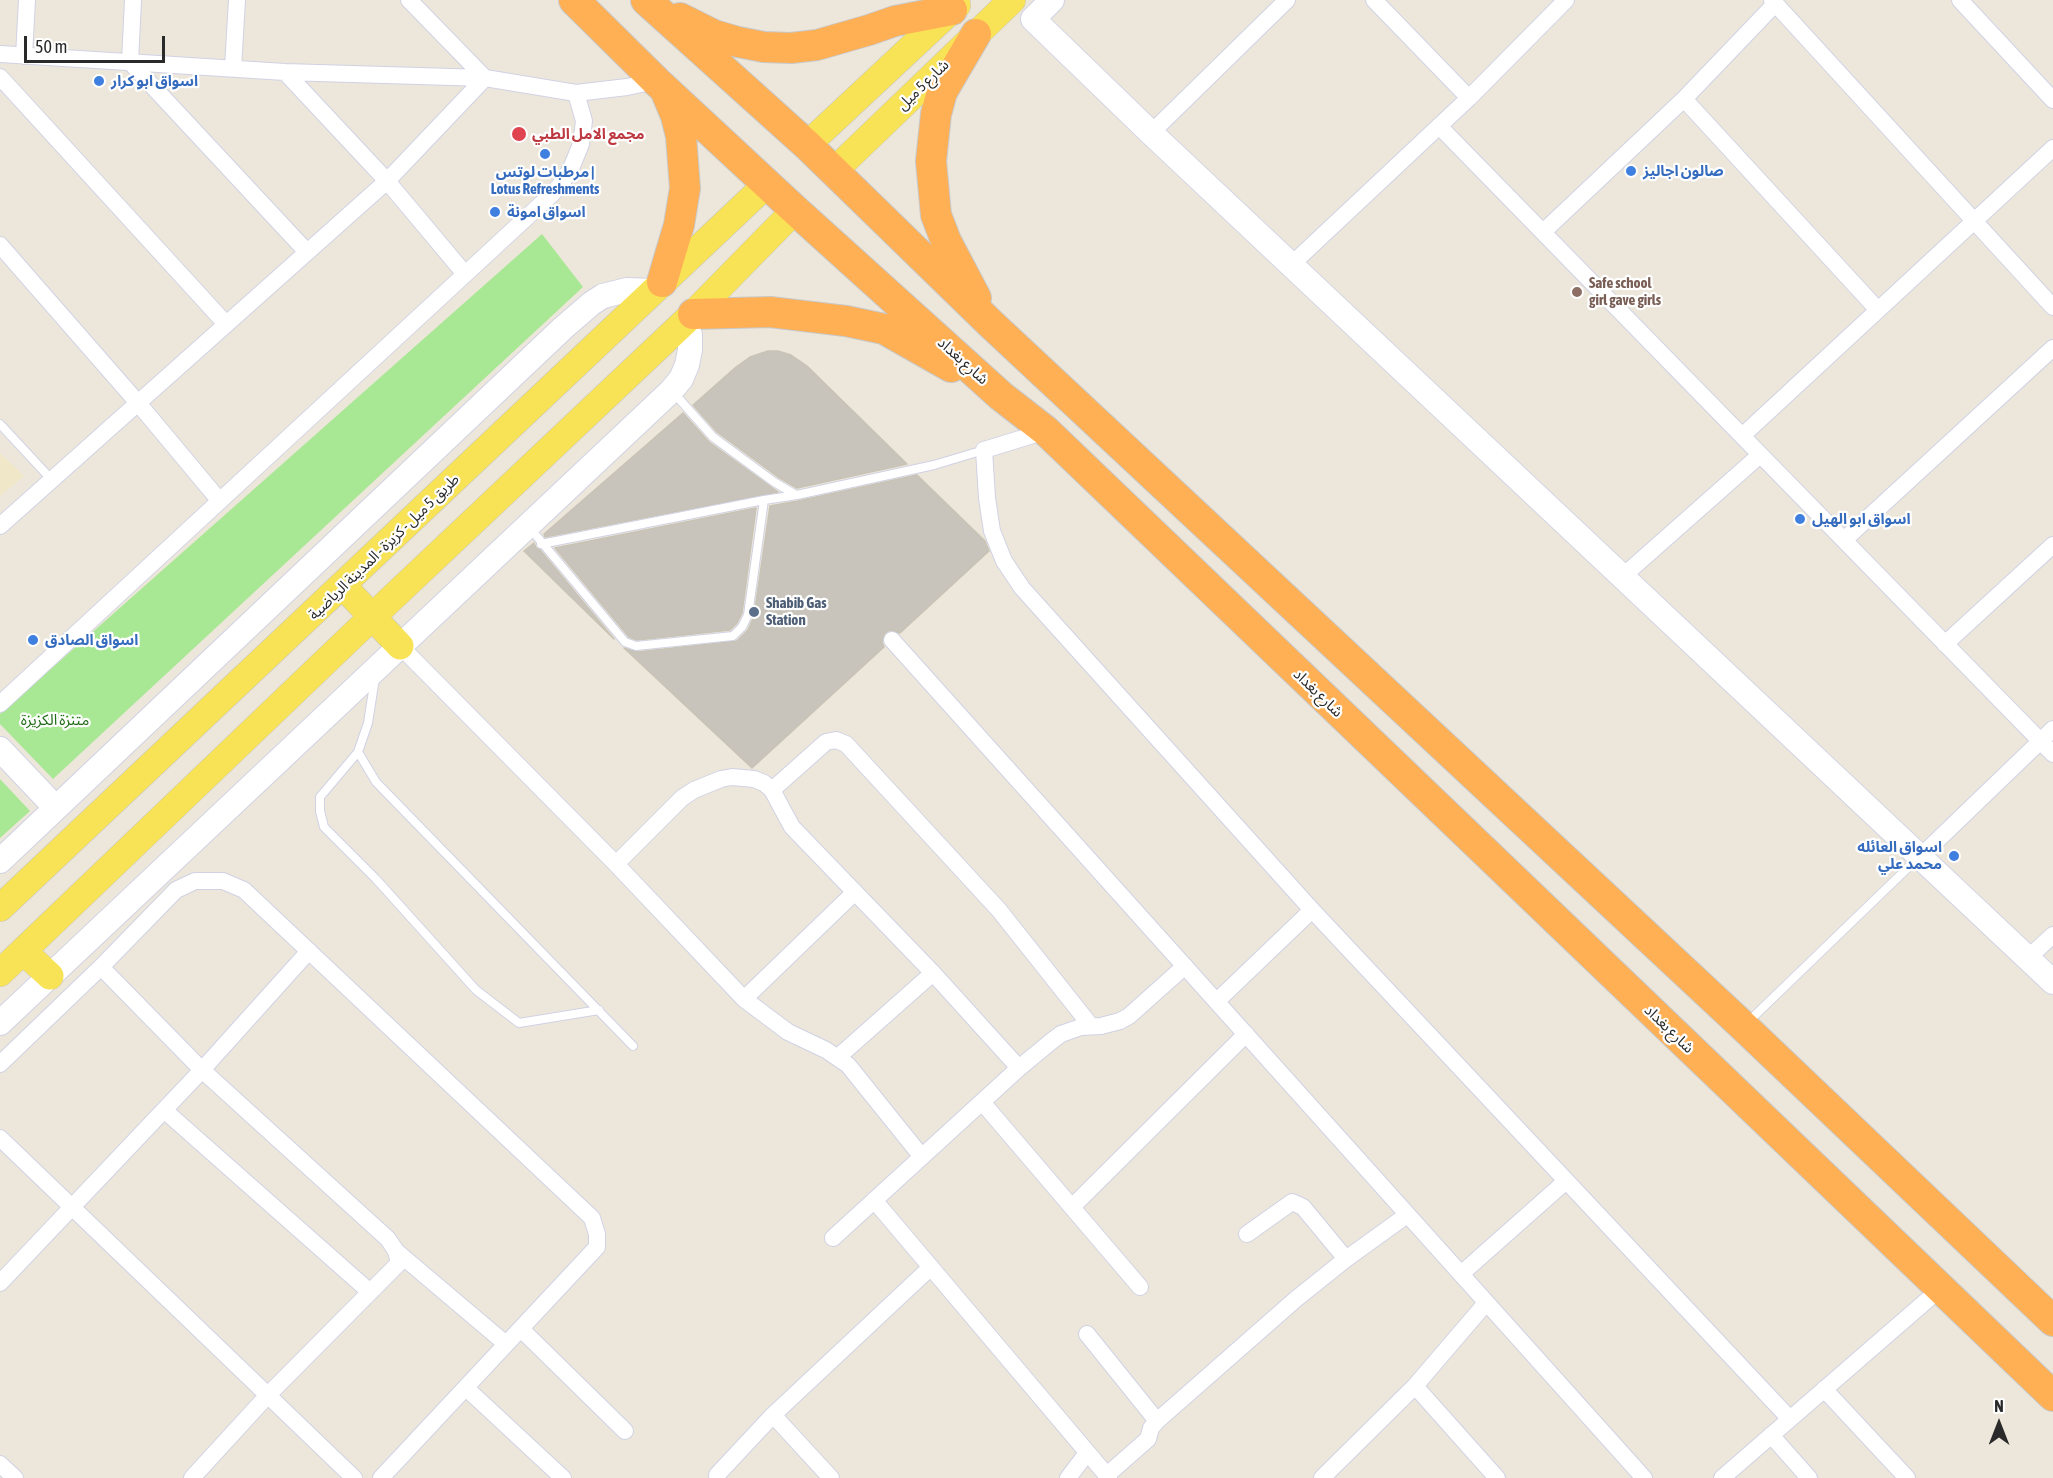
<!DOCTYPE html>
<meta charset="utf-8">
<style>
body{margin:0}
#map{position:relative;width:2053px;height:1478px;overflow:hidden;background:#ede7db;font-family:"Asap Condensed",sans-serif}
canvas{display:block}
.north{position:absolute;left:1969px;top:1394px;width:60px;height:60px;-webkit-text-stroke:4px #fff;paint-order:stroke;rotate:0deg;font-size:16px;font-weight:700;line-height:24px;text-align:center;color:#2a2a2a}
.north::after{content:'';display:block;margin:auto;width:21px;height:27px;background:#2a2a2a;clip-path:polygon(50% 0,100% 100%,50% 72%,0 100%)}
.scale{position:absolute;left:24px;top:36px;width:141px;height:27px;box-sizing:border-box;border:3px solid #2a2a2a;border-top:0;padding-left:8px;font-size:18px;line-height:21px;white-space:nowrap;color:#2a2a2a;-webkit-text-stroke:4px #fff;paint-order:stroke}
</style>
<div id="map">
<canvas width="2053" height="1478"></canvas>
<div class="north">N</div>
<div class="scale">50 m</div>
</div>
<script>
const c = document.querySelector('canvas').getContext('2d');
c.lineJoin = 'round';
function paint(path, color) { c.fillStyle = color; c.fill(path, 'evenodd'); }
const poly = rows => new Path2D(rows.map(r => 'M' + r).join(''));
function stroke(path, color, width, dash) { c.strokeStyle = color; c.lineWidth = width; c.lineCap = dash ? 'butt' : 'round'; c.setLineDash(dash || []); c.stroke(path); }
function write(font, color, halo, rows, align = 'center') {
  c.font = font + ' "Asap Condensed","Noto Sans Arabic",sans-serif'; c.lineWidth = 4.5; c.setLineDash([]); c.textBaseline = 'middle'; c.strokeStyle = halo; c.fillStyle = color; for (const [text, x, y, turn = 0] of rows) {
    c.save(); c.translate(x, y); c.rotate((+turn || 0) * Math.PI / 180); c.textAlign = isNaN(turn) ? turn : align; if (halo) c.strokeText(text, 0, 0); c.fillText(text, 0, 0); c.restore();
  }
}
paint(poly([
 [0,453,24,476,0,496]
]), '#f0e7c9');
paint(poly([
 [542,234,583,287,53,779,0,724,0,714],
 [0,779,30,811,0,838]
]), '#a8e794');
const building = poly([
 [768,351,778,351,791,355,807,366,907,464,797,488,778,477,717,432,693,405,736,367,750,357,768,351],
 [683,413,709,442,778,492,545,537,544,534,683,413],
 [917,475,985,541,989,551,900,633,890,630,885,633,882,642,884,647,752,768,624,648,637,652,737,641,748,630,754,616,770,506,798,501,917,475],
 [756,508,742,613,737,623,730,630,637,640,629,637,555,548,756,508],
 [534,543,536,548,540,550,614,639,524,551,534,543]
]);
paint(building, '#c8c4bb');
stroke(building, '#c8c3b5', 1.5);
const lane = poly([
 [673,392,713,437,774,482,796,495],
 [0,424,52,480],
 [529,527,625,642,636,646,733,636,742,627,748,615,764,500],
 [541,544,764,500,797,495,934,465,984,450],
 [375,678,368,723,358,752,376,782,633,1046],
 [358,752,320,797,320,811,324,827,376,879,476,990,519,1023,599,1010],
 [1748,1022,1918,858]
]);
const street = poly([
 [133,0,130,62,307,252],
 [1374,0,1469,98],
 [1772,0,2053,307],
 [1960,0,2053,100],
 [0,54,285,72,485,78],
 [24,56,27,0],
 [233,68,237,0],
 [285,72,387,181,465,274],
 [0,77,226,324],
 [576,93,627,87,656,81],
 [1684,99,1878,310],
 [1439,126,2053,754],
 [1151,133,1287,0],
 [1543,232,1684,99,1775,4],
 [0,245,138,403,219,500],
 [1291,265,1469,98,1566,0],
 [1046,431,984,450,987,498,992,531,1004,561,1022,588,1312,910,1790,1419],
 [1742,436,2053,148],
 [0,526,387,181,485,78],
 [1844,540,2053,348],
 [1622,577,1760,455],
 [892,640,1644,1478],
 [1945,644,2053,545],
 [400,646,616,864,744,999,788,1032,826,1050,848,1065,922,1157],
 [0,704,552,194,562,183,572,166,581,144,584,121,576,93,485,78,409,0],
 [772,790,826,742,836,740,846,744,999,910,1091,1026],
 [1920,857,2053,729],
 [616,864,682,798,694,790,721,779,732,777,754,779,764,783,772,790,792,827,933,973,1019,1068],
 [2028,958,2053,935],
 [101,967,202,1070,388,1239,396,1251,399,1263,268,1395,192,1478],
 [744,999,855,892],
 [1217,1001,1312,910],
 [838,1057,933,973],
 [0,1064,101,967,176,890,195,881,223,881,244,890,592,1218,597,1234,597,1247,381,1478],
 [982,1102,1140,1287],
 [164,1110,370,1292],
 [0,1138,354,1478],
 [874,1200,1109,1478],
 [1072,1207,1246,1034],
 [1247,1234,1292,1202,1303,1207,1346,1259],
 [833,1238,1019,1068,1053,1040,1061,1034,1081,1027,1101,1026,1120,1021,1129,1016,1185,966],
 [396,1251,506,1344],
 [1461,1274,1566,1181],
 [0,1283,202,1070,309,951],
 [521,1329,625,1431],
 [1087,1334,1157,1421],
 [1415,1386,1497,1478],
 [466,1388,563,1478],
 [1824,1389,1907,1478],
 [773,1415,831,1478],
 [1771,1435,1809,1478],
 [0,1464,15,1478],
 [717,1475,773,1415,931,1267],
 [1107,1475,1148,1439,1151,1428,1157,1421,1296,1299,1346,1259,1407,1215],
 [1068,1478,1087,1453],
 [1322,1478,1415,1386,1486,1303],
 [1722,1478,1940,1289]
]);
const secondary = poly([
 [1052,0,1033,19,1151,133,2053,982],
 [0,749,55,807],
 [0,861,563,328,592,303,603,296,627,290,653,291],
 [0,1023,671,391,681,379,687,365,690,350,690,335,686,321]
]);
const primary = poly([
 [807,145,957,5],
 [834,171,1012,0],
 [343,586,400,646],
 [0,908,767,184],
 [23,951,50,976],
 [0,973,372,617,693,314,795,210]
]);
const highway = poly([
 [574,0,656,81,795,210,1001,396,1046,431,2053,1396],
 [646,0,807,145,991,324,1743,1026,2053,1321],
 [680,18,714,35,738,42,764,47,791,48,817,45,869,30,895,21,952,10],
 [976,34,942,92,936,114,931,161,936,215,946,241,976,298],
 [662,282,679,225,685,188,681,136,676,116,666,92],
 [693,314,770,312,846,321,884,329,951,367]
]);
stroke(lane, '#d0d2e4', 10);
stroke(street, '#d0d2e4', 18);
stroke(secondary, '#d0d2e4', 26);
stroke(primary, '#c8c8c8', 28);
stroke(highway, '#c8c8c8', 32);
stroke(lane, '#fff', 8);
stroke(street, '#fff', 16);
stroke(secondary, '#fff', 24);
stroke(primary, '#f8e255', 27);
stroke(highway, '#ffaf54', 30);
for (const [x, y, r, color] of [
 [99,81,6,"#3f7fe0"],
 [519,134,8,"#e0444e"],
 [545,154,6,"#3f7fe0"],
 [1631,171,6,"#3f7fe0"],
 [495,212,6,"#3f7fe0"],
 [1577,292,6,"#8d6e63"],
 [1800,519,6,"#3f7fe0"],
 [754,612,6,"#5c6f8a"],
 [33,640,6,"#3f7fe0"],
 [1954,856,6,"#3f7fe0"]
]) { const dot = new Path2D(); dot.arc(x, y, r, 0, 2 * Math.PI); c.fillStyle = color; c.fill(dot); stroke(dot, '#fff', 2); }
write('bold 15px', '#366cbe', '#fff', [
 ["اسواق ابو كرار",111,81],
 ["صالون اجاليز",1643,171],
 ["مرطبات لوتس |",545,172,"center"],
 ["Lotus Refreshments",545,189,"center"],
 ["اسواق امونة",507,212],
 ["اسواق ابو الهيل",1812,519],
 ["اسواق الصادق",45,640],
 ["اسواق العائله",1942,847,"right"],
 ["محمد علي",1942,864,"right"]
], 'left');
write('15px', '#2a2a2a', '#fff', [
 ["شارع 5 ميل",923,85,-44],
 ["شارع بغداد",963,361,42],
 ["طريق 5 ميل - كزيزة - المدينة الرياضية",384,547,-44],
 ["شارع بغداد",1318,693,44],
 ["شارع بغداد",1669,1029,44]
]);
write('bold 15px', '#be3a42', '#fff', [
 ["مجمع الامل الطبي",532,134]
], 'left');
write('bold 15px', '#785e54', '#fff', [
 ["Safe school",1589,283],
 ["girl gave girls",1589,300]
], 'left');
write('bold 15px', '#4e5e75', '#fff', [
 ["Shabib Gas",766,603],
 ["Station",766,620]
], 'left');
write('15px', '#1f6b16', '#fff', [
 ["متنزة الكزيزة",55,720]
]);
</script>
